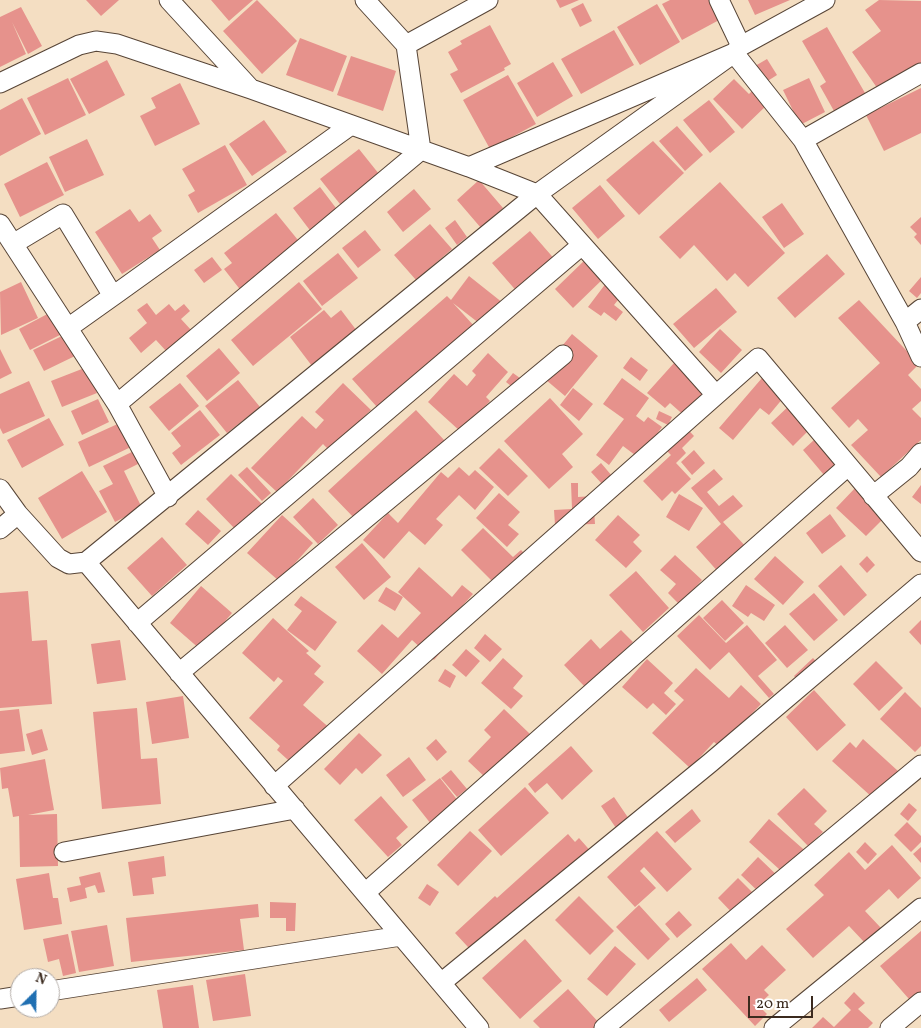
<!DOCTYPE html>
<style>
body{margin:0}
#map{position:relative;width:921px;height:1028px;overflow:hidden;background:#f4dec2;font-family:Vollkorn,serif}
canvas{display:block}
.north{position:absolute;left:10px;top:968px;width:50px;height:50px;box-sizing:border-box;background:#fff;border:1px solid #b1aaa5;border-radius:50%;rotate:23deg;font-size:14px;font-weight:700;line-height:20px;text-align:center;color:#3b2a1e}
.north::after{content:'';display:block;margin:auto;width:18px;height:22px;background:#1f6fb2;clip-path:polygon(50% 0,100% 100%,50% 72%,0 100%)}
.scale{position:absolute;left:748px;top:996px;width:65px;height:22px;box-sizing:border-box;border:2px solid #3b2a1e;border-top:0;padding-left:6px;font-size:15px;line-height:18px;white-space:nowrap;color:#3b2a1e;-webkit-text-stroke:4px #fff;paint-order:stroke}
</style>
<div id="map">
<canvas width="921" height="1028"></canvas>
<div class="north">N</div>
<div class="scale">20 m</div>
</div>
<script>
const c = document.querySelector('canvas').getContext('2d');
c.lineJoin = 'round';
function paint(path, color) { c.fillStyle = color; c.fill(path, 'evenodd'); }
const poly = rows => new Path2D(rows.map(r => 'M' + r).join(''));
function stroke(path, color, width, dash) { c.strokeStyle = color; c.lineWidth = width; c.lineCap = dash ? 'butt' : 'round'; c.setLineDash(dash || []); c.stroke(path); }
paint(poly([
 [86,0,119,0,101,16],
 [211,0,253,0,229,21],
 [257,0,297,41,262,74,223,31],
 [556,0,579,0,560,8],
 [670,0,711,0,721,19,682,40,662,4],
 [748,0,790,0,755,15],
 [879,0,921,1,921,63,880,92,852,52,881,31,865,10],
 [583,3,592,21,580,27,571,9],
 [657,4,680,42,640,65,617,27],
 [21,7,42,46,28,54,12,22,26,54,0,67,0,17],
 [490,25,511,64,504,68,505,70,461,93,450,74,458,70,448,52,462,44,460,41],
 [827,27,865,93,834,111,820,86,826,82,802,41],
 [614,30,634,65,581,94,561,59],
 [300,38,347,56,333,92,286,75],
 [351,56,396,71,383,111,337,95],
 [767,59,777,75,766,82,755,66],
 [107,60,125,95,89,114,70,79],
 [553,62,573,96,537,117,517,83],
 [508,75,536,124,490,149,463,100],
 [68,78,86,115,45,135,27,98],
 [809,78,825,112,800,125,783,90],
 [734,79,749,94,753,90,767,105,742,129,713,99],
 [180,83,200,124,155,146,140,116,156,108,151,98],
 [921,88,921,133,884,151,866,115],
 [22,98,41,134,0,156,0,110],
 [709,100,735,132,710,153,683,120],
 [264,120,287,152,252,176,229,144],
 [677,126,703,155,685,171,659,141],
 [87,139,104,175,65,192,49,157],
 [653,141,684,173,639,215,606,180],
 [225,145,247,185,198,213,188,195,195,191,182,169],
 [359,149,383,179,344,209,320,179],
 [47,162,64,195,20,217,4,184],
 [479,180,503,208,481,228,457,200],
 [720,182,785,253,748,287,735,273,727,281,694,245,680,259,659,237],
 [600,185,625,216,598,239,572,208],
 [320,187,339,212,312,233,293,208],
 [414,189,431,209,403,232,387,212],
 [782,203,804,234,784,248,762,217],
 [130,209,139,222,150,214,162,231,152,238,160,250,122,274,95,232],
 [276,213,302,245,242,292,224,269,232,263,224,253],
 [921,217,921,245,914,237,917,234,910,227],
 [455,220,467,237,457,245,445,228],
 [430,224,452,249,416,280,394,255],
 [365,230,381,250,358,268,342,248],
 [530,231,557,262,519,294,492,263],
 [338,253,358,278,322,306,303,281],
 [827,254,845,274,795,318,777,298],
 [212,257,222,270,204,283,194,270],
 [588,257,606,276,573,308,555,289],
 [613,274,629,286,614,305,623,312,616,321,604,312,601,316,588,307],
 [469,276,503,303,484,327,453,303,475,327,425,369,423,367,377,407,352,379,447,296,451,300],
 [921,277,921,293,917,298,909,291],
 [21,282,38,318,1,335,0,292],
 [299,282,322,309,253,366,231,340],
 [716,288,737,312,694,348,673,324],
 [859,300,919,364,908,375,921,389,921,401,912,409,921,418,921,440,881,477,851,445,868,430,858,419,849,428,831,408,880,363,838,318],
 [147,303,156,315,169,304,175,311,184,304,190,311,181,319,192,331,167,352,156,340,141,353,129,338,147,323,137,310],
 [55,310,66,332,30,350,19,329],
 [324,310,331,318,341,310,357,331,312,366,290,337],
 [720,329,742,350,721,373,699,352],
 [572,334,598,356,565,396,539,374],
 [64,335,75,356,44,371,33,350],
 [219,348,240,373,207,401,186,376],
 [0,349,12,373,0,379],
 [488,353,508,372,486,397,490,401,461,432,428,402,454,374,467,386,476,375,472,371],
 [683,353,717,384,687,418,670,403,665,408,647,393],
 [631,357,648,370,640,381,623,368],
 [87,367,97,393,62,407,51,381],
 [513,373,524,381,516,390,506,382],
 [622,378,649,398,636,416,644,422,648,417,662,427,648,446,647,464,623,446,609,465,596,455,624,419,603,404],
 [762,378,784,397,769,415,760,408,733,440,719,428],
 [238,380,260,407,227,433,205,406],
 [29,381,45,416,3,434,0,428,0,394],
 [180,383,199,406,169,431,149,407],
 [343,383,371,410,329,450,323,444,277,492,251,468,302,416,316,429,324,420,315,412],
 [573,388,593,404,579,421,560,405],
 [550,398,583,434,562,454,573,467,549,489,504,441],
 [98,399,109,422,82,435,71,411],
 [794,401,816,423,793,446,771,423],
 [200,410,220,435,181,465,172,453,181,446,171,433],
 [416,410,445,441,357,521,328,491],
 [659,411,672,417,668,425,656,419],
 [49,418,64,445,22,468,7,440],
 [679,420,694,436,682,448,686,453,676,463,691,479,675,494,672,491,662,501,643,481,671,455,657,441],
 [122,422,133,446,89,467,78,442],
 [825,430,847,455,824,475,803,450],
 [499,448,528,476,508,496,479,468],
 [138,449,144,461,124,471,142,508,115,522,99,491,113,484,103,466],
 [694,450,705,463,692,475,681,462],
 [601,463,624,490,615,498,591,472],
 [247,467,271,493,262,501,238,475],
 [459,467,469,476,475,470,494,487,475,510,459,495,436,519,443,525,425,545,409,531,384,559,363,540,388,513,398,523,441,472,448,478],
 [714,469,723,479,707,492,719,506,733,495,743,506,723,522,748,549,720,574,696,547,721,524,691,488],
 [82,471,107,512,62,539,38,498],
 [231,474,262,504,236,530,206,499],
 [571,483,578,483,578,497,593,496,595,524,555,525,554,510,572,509],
 [858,485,888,514,866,536,836,508],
 [921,485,921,504,912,497],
 [499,493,520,512,508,525,519,534,507,547,476,518],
 [679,494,703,508,689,531,666,517],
 [313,498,338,525,318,544,293,517],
 [198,510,221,531,208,545,185,524],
 [830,514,846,536,822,554,806,533],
 [282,515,313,543,279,581,247,553],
 [618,515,640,535,633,542,642,551,626,568,595,540],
 [483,528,513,557,521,550,534,563,497,586,461,550],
 [162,537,187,565,152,596,127,568],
 [362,543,391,577,364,600,335,567],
 [675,555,702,580,680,605,668,593,676,584,660,570],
 [775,556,804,582,783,605,754,579],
 [867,556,875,565,867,573,859,564],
 [841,565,867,595,844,616,818,586],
 [419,567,452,597,462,585,473,594,435,636,446,646,434,660,412,640,382,674,357,651,382,624,398,638,421,613,398,592],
 [636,571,669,608,643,632,609,595],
 [746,585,775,605,764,621,751,613,748,617,732,606],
 [201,586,232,613,201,650,170,623],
 [386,587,403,597,395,611,378,601],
 [28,591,32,641,47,640,52,704,0,708,0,593],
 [814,593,838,620,814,641,789,614],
 [301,596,337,622,315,651,287,630,302,611,294,605],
 [722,600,744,623,725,641,703,618],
 [699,615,726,643,747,625,777,660,758,676,774,694,769,698,729,652,710,670,677,636],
 [273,618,309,651,306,653,321,666,314,674,324,682,303,705,332,730,297,768,277,750,280,746,249,718,283,681,278,677,274,682,242,653],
 [921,620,921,645,909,632],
 [785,625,808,650,787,668,765,643],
 [621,630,633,642,585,687,564,665,591,639,600,649],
 [485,634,502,649,490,662,474,648],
 [120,640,126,680,97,684,91,644],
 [466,649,480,661,466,677,452,665],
 [503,658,523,676,513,688,523,696,511,709,481,683],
 [813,658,826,672,801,684,794,676],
 [647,659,673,683,664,693,676,704,666,715,653,703,647,709,622,687],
 [876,661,903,688,879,711,853,684],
 [696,668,729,698,741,685,761,704,720,747,714,742,690,768,652,733,684,700,674,691],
 [445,669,456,676,450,688,438,681],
 [814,690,846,725,817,751,786,717],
 [905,692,921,708,921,746,915,752,880,719],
 [183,696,189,738,152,744,146,702],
 [137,708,141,759,157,758,161,804,102,809,93,712],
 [19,709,25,751,0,754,0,711],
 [504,709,530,734,487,779,468,761,491,737,484,730],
 [42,729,48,750,32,755,26,734],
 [359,733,382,755,362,774,356,768,340,785,324,769],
 [436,739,447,752,437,761,426,748],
 [863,739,898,771,873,798,832,761,850,742,856,748],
 [571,746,593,771,562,800,547,783,535,793,528,784],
 [409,757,426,780,403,797,386,775],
 [45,759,54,810,28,815,57,814,58,866,20,867,19,816,13,817,8,788,2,789,0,768],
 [451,770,467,789,457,797,441,778],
 [440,778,459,802,431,824,412,800],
 [525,787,549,813,501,856,478,830],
 [804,788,827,811,814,824,823,832,808,846,777,814],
 [381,796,408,827,396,838,402,845,388,857,354,820],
 [614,797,629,819,616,828,601,806],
 [909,803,917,810,908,821,900,814],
 [692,809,701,821,675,843,665,832],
 [769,819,810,855,789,878,749,842],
 [907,822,921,836,921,842,911,852,894,835],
 [470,831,492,851,458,886,437,865],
 [657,831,692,869,667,892,644,867,640,871,656,888,635,907,607,877],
 [568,834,575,842,579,838,594,855,480,960,455,933,495,896,497,898],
 [865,842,877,854,868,864,856,852],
 [892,845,921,878,898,899,889,889,865,911,881,928,865,943,849,926,813,958,786,929,824,895,814,885,849,852,865,870],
 [921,847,921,863,913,854],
 [164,856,166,876,152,878,154,894,133,896,128,862],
 [758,857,782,880,765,898,741,875],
 [100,872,105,892,98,893,95,885,85,888,87,898,70,902,67,888,81,885,79,877],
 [49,873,53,898,58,898,62,924,24,930,16,879],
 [738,878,759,899,738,919,718,898],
 [427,884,439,892,430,906,418,898],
 [579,896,614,931,590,955,555,920],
 [270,902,296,903,295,931,286,931,286,918,270,918],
 [258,904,259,917,240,919,244,950,131,962,126,918],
 [639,905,670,939,648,960,616,927],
 [679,911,692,925,677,938,665,924],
 [107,925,114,966,79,972,71,931],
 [921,931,921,1002,916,1007,880,966],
 [68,934,76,973,63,976,59,959,48,962,43,939],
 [525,939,562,981,520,1019,482,978],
 [731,943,746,960,762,945,786,970,764,990,769,995,758,1005,767,1014,755,1026,702,969],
 [615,946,636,964,607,996,587,979],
 [245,974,251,1016,213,1021,206,980],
 [697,978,707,990,669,1022,659,1010],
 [193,985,199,1028,163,1028,157,990],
 [568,989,601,1025,598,1028,540,1028,533,1021],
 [854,992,865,1003,858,1009,873,1023,868,1028,812,1028,823,1017,834,1027,851,1010,844,1003]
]), '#e6928c');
const street = poly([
 [169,0,249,87],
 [719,0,741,46],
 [406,45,488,0],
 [0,83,79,45,96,41,117,44,251,89,469,167,537,194,716,395],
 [803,140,921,73],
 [469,167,734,53,803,140,905,322,921,357],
 [0,224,117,404,168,497],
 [13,244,63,214,113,296,68,328],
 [113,296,351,125],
 [905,322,921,309],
 [117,404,421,150,406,45,365,0],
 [0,489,18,514,58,558,69,564,86,562],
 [873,496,909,467,921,453],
 [0,529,18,514],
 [137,623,582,245],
 [179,673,563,355],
 [274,786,758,358,921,552],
 [64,852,295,809],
 [365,893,848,466],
 [441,983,710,763,921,584],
 [50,991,401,936],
 [0,999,20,996],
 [479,1028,86,562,537,194,734,53,741,46,825,0],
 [604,1028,921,765],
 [774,1028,921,908],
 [890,1028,921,1002]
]);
stroke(street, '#574537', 21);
stroke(street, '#fff', 19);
</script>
